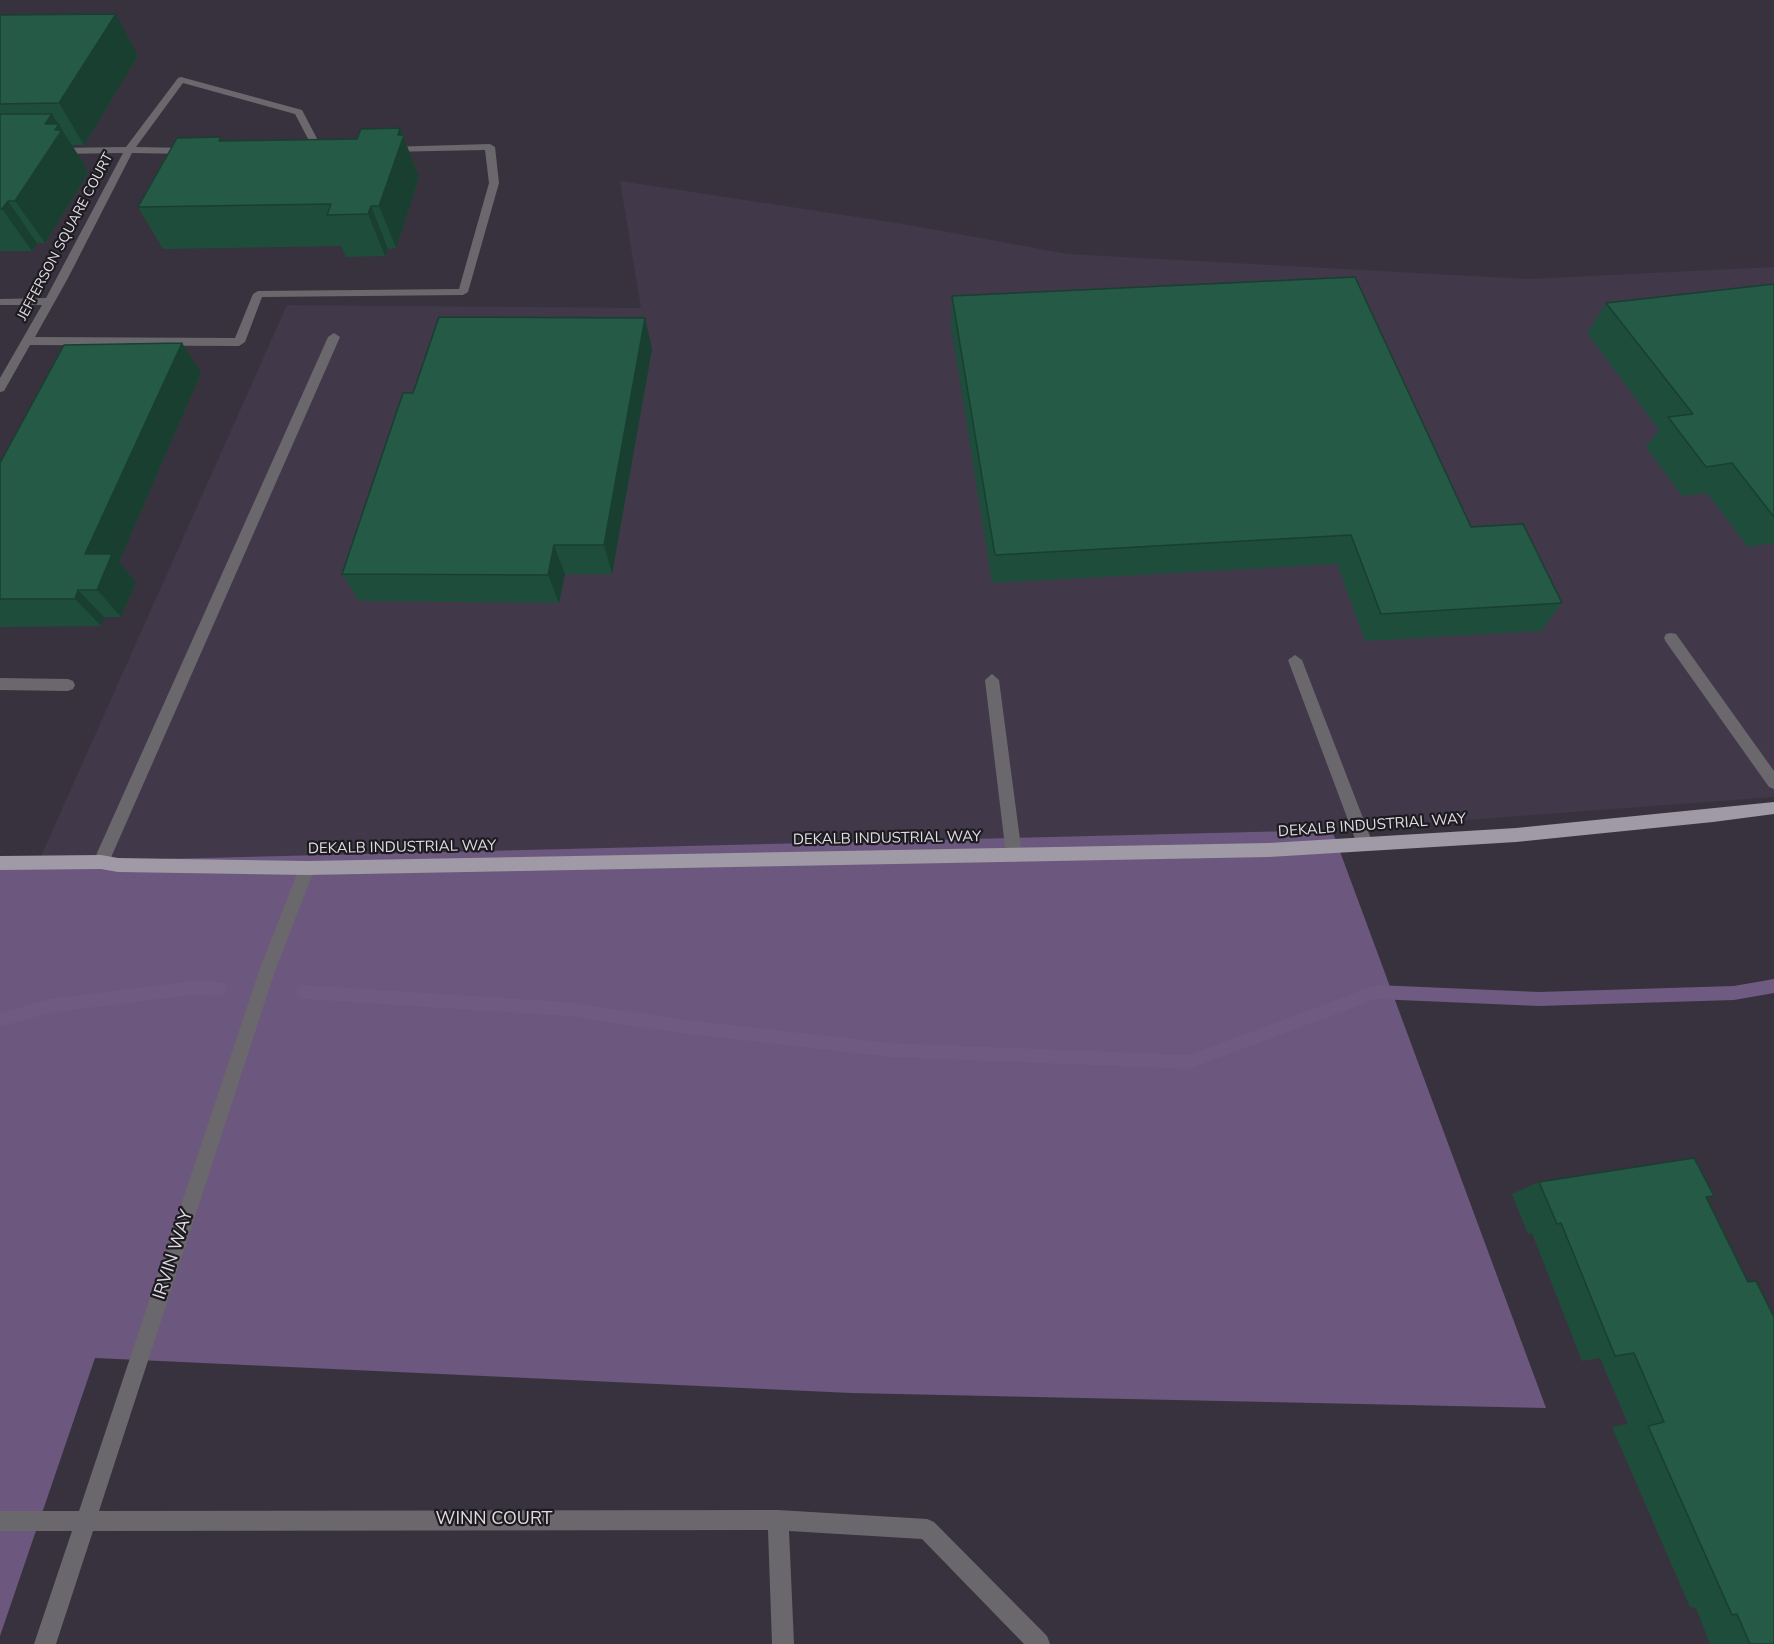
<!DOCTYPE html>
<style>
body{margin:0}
canvas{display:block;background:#37323d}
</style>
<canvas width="1774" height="1644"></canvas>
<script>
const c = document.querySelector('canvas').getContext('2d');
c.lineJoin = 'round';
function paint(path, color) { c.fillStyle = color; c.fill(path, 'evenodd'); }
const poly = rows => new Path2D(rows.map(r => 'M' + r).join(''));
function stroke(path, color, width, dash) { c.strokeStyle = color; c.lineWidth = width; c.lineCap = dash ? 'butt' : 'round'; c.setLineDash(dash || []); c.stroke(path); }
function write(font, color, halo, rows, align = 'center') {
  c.font = font + ' "Nunito Sans",sans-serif'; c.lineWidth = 4.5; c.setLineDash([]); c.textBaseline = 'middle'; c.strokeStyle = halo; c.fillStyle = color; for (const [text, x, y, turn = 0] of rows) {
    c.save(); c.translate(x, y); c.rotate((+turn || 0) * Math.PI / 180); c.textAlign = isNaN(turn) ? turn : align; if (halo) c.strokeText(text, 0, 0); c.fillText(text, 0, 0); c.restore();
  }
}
paint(poly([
 [620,181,909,225,1068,254,1528,279,1774,267,1774,797,1332,830,38,863,287,305,641,308]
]), '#413849');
paint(poly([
 [1332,830,1546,1408,851,1393,95,1358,0,1636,0,863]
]), '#6c577f');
paint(poly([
 [1774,979,1774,993,1734,1000,1539,1006,1376,999,1189,1069,890,1057,687,1034,566,1016,303,999,298,997,296,992,298,987,303,985,566,1002,687,1020,890,1043,1189,1055,1376,985,1539,992,1734,986,1774,979],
 [192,981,220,982,225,984,227,989,225,994,220,996,192,995,50,1013,0,1027,0,1013,50,999,192,981]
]), '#6f5a82');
paint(poly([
 [181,77,302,110,324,152,316,154,295,114,183,83,136,147,188,148,193,151,188,154,132,153,68,278,35,337,235,338,253,294,258,291,459,289,489,183,485,150,386,152,386,148,389,147,490,144,495,147,499,183,468,292,463,295,262,297,245,342,239,346,30,345,4,391,0,392,0,378,42,305,0,305,0,299,46,298,123,153,57,154,52,151,57,148,126,147,178,78,181,77],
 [334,333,340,337,109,862,106,867,101,869,96,867,93,862,328,337,334,333],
 [1671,633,1676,634,1774,771,1774,789,1769,787,1666,642,1664,638,1666,634,1671,633],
 [1295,655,1302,660,1373,844,1370,849,1365,851,1360,849,1357,844,1288,660,1295,655],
 [992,674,999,680,1022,855,1019,860,1014,862,1009,860,1006,855,985,680,992,674],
 [0,678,68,679,73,681,75,685,73,689,68,691,0,690,0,678],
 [307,861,312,863,315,868,275,971,99,1511,778,1510,927,1519,934,1522,1047,1636,1050,1644,1024,1644,922,1539,789,1531,794,1644,772,1644,768,1530,93,1531,56,1644,34,1644,72,1531,0,1531,0,1511,79,1511,259,971,299,868,302,863,307,861]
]), '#6a686d');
paint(poly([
 [1774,802,1774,814,1713,822,1516,842,1269,857,307,875,118,872,101,869,0,870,0,856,101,855,118,858,307,861,1269,843,1516,828,1774,802]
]), '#9f9aa5');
paint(poly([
 [0,15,138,56,84,145,72,145,85,166,84,167,88,173,45,243,37,243,32,251,0,251],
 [400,128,419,177,396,248,388,249,385,256,346,257,341,246,163,249,138,207,357,139],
 [1774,284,1774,543,1748,547,1707,493,1682,496,1646,447,1659,430,1587,333,1606,303],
 [952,296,1471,527,1562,603,1541,631,1365,641,1337,564,992,583,951,326],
 [182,343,201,373,119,562,136,582,121,617,104,617,101,626,0,627,0,463],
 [652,349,612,574,565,574,559,603,359,601,342,574,413,393],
 [1539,1182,1714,1196,1707,1198,1774,1644,1710,1644,1696,1608,1690,1607,1612,1427,1628,1424,1600,1358,1582,1361,1532,1233,1528,1234,1512,1194]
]), '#1f4d3c');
paint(poly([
 [116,14,138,56,84,145,59,103],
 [52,114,85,166,84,167,88,173,45,243,15,201,45,124],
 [400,128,419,177,396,248,379,206],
 [8,201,37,243,32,251,2,209],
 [371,206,388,249,385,256,368,214],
 [645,318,652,349,612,574,604,545],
 [182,343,201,373,119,562,136,582,121,617,97,590,85,554],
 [554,545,565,574,559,603,548,575],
 [78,590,104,617,101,626,75,599]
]), '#193f31');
const building = poly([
 [116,14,59,103,0,104,0,15,116,14],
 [0,114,52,114,45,124,59,124,55,130,62,130,15,201,8,201,2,209,0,209,0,114],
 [400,128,398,135,404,135,379,206,371,206,368,214,327,215,331,204,138,207,177,138,221,137,219,141,357,139,361,129,400,128],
 [1355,277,1471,527,1523,524,1562,603,1381,614,1351,535,995,555,952,296,1355,277],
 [1774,284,1774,517,1732,463,1706,467,1668,417,1693,414,1606,303,1774,284],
 [439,317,645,318,604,545,554,545,548,575,342,574,403,393,413,393,439,317],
 [182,343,85,554,112,554,97,590,78,590,75,599,0,599,0,463,64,345,182,343],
 [1694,1158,1714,1196,1706,1197,1748,1282,1756,1281,1774,1317,1774,1644,1750,1644,1737,1614,1732,1615,1648,1426,1664,1422,1634,1353,1615,1356,1561,1223,1557,1224,1539,1182,1694,1158]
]);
paint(building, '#245a46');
stroke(building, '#193f31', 1.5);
write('14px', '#e0dce3', '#1d1b20', [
 ["JEFFERSON SQUARE COURT",66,237,-62]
]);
write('15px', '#e0dce3', '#1d1b20', [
 ["DEKALB INDUSTRIAL WAY",1372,826,-4],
 ["DEKALB INDUSTRIAL WAY",887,839,-1],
 ["DEKALB INDUSTRIAL WAY",402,848,-1]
]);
write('18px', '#e0dce3', '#1d1b20', [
 ["IRVIN WAY",174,1255,-72],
 ["WINN COURT",494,1520]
]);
</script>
